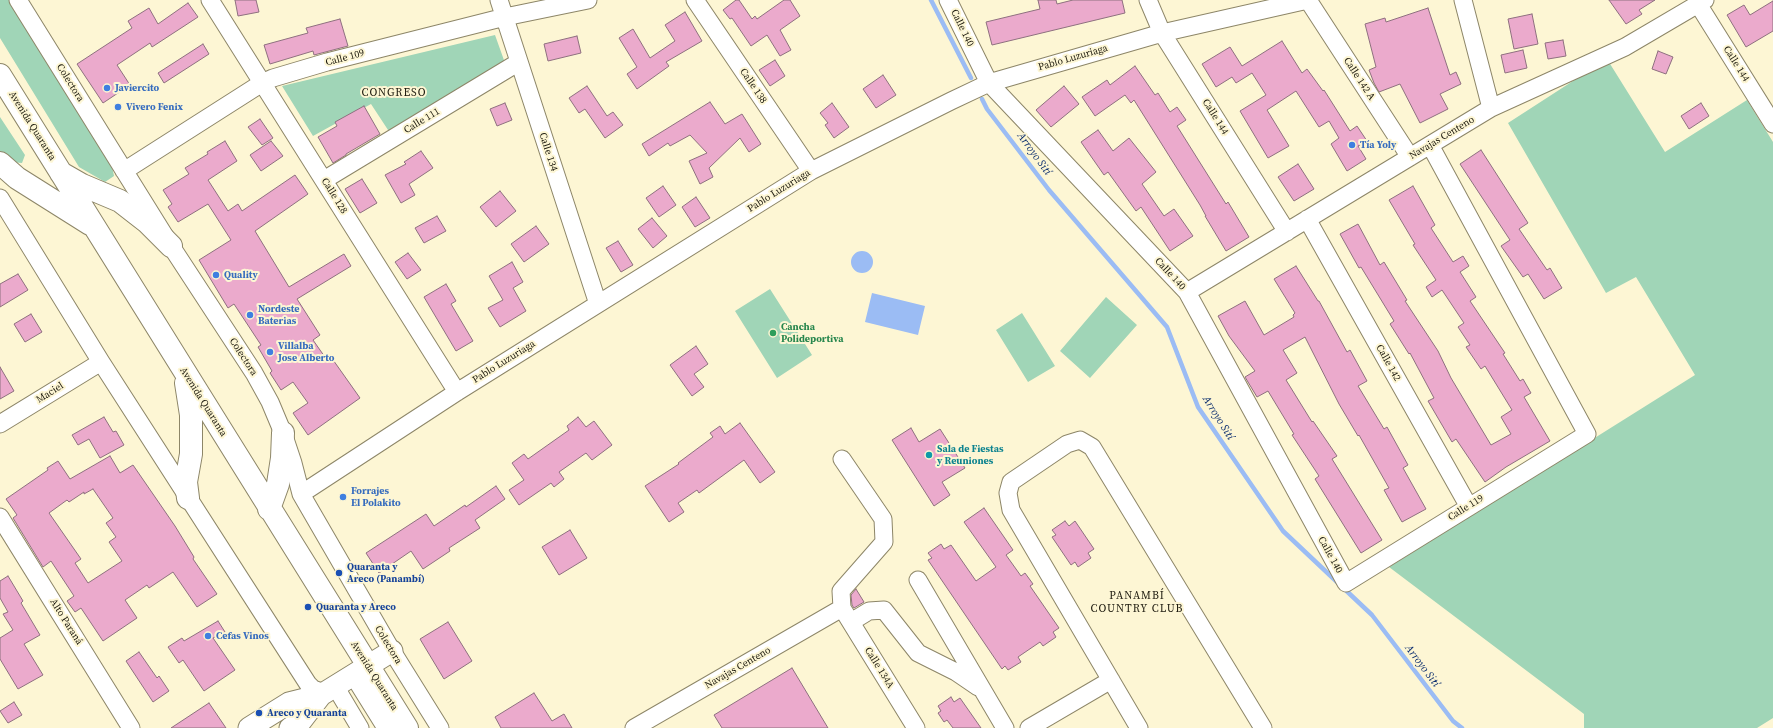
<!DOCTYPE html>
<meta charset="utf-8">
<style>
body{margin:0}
canvas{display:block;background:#fdf6d4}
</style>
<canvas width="1773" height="728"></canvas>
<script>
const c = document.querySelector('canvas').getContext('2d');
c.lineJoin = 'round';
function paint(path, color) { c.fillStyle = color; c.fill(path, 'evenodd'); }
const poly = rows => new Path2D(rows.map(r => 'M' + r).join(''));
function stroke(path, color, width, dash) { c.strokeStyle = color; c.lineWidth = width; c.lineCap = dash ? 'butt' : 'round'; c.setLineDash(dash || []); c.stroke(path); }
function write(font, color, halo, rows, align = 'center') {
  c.font = font + ' "Source Serif 4",serif'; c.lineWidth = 4; c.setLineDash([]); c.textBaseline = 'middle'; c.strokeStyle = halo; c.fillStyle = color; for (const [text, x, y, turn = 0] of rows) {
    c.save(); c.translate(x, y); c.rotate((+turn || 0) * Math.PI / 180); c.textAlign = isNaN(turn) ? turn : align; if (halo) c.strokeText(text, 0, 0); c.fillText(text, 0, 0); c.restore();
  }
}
paint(poly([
 [0,0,10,0,112,166,114,176,105,182,79,167,0,38],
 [495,35,505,63,390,133,371,104,313,136,282,86],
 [1607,59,1665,152,1747,100,1773,142,1773,718,1757,728,1584,728,1584,714,1389,567,1695,375,1636,277,1606,293,1508,123],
 [0,117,25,155,22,163,11,162,0,154],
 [770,289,812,355,777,378,735,311],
 [1106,297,1137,325,1090,378,1060,351],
 [1022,313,1055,366,1028,382,996,330]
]), '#a0d5b7');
paint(poly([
 '851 262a11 11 0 1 1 22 0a11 11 0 1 1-22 0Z',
 [872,293,925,306,918,335,865,322]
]), '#9bbcf4');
stroke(poly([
 [931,0,971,78],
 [982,99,987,109,1049,190,1167,327,1198,407,1283,531,1372,615,1453,721,1462,728]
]), '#9bbcf4', 4.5);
const building = poly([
 [235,0,256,0,259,12,238,16,235,0],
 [736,0,739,0,752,19,755,16,757,19,784,0,790,0,800,16,780,30,791,50,780,56,767,35,751,46,732,18,730,19,723,10,736,0],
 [1038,0,1056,0,1057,4,1073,0,1122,0,1125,13,992,45,986,22,1040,9,1038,0],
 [1609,0,1655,0,1639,10,1642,14,1626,24,1609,0],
 [1773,1,1773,31,1746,47,1727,15,1744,5,1750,15,1773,1],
 [188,3,198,17,152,47,150,43,117,65,130,85,103,103,77,64,132,28,128,21,149,8,158,24,188,3],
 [1428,8,1450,75,1456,72,1461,84,1440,94,1448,109,1420,123,1400,84,1379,92,1374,83,1369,70,1376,67,1365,24,1385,18,1386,22,1428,8],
 [685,12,702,41,666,62,669,66,637,89,627,74,637,67,619,38,633,29,650,58,675,41,665,25,685,12],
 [1532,14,1538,44,1514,49,1508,19,1532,14],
 [340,19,348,46,314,55,313,51,270,64,264,45,308,33,306,28,340,19],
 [577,36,581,53,548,61,544,44,577,36],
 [1563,40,1566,56,1548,59,1545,43,1563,40],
 [1282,41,1302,73,1307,69,1323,91,1324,90,1350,131,1357,126,1367,141,1358,146,1366,159,1347,171,1331,144,1339,138,1329,121,1319,127,1296,91,1267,110,1289,146,1268,158,1240,111,1266,95,1252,73,1236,83,1232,77,1216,87,1202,64,1230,47,1242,66,1282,41],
 [203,44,209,54,164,83,158,73,203,44],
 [1523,50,1527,68,1505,73,1501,55,1523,50],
 [1658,51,1673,57,1666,74,1652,69,1658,51],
 [775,60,785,76,770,86,759,70,775,60],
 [1135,66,1155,95,1158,93,1170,112,1177,107,1186,120,1177,126,1226,204,1228,202,1249,237,1226,251,1205,216,1206,216,1200,205,1134,100,1131,103,1125,95,1095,116,1082,97,1107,80,1110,85,1135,66],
 [883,75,896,95,876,108,863,89,883,75],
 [587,86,607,116,613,112,623,125,605,138,585,109,579,113,569,98,587,86],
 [1064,86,1079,104,1051,127,1036,110,1064,86],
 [710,102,725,124,742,114,761,144,749,152,740,138,709,168,713,177,700,184,689,161,707,153,690,135,670,146,668,143,649,156,642,144,710,102],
 [505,103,512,120,497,126,490,109,505,103],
 [832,103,849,127,834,138,825,125,828,123,820,113,832,103],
 [1701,103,1709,116,1689,129,1681,116,1701,103],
 [364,106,380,134,346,154,346,155,333,163,318,137,337,126,335,122,364,106],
 [260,119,273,138,262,145,248,127,260,119],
 [1098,130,1113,151,1129,138,1156,172,1142,184,1164,216,1174,209,1193,236,1170,251,1141,207,1136,211,1108,172,1104,175,1081,142,1098,130],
 [225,141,237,161,208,180,228,211,238,204,242,211,295,175,308,194,255,231,289,287,344,254,351,266,297,299,320,335,313,340,327,360,331,357,360,398,308,435,293,413,308,403,293,382,281,390,270,373,272,371,258,347,261,345,234,304,228,308,199,260,231,240,208,204,178,222,168,207,172,204,163,190,189,174,185,168,208,154,207,152,225,141],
 [271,141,283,156,261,171,250,155,271,141],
 [1481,150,1528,223,1519,229,1547,270,1550,268,1562,288,1544,299,1528,274,1523,277,1501,246,1510,240,1460,164,1481,150],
 [421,151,433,168,409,184,415,195,401,203,385,175,406,164,404,162,421,151],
 [1298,164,1314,189,1294,201,1278,177,1298,164],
 [362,179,377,203,360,213,345,189,362,179],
 [663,186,676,205,659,217,646,198,663,186],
 [1413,186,1435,225,1431,228,1453,262,1463,256,1469,266,1460,272,1476,297,1470,301,1505,353,1503,354,1520,381,1523,379,1531,393,1524,397,1550,441,1506,467,1485,482,1456,439,1452,442,1428,401,1434,398,1410,353,1409,354,1390,324,1394,321,1361,267,1359,268,1340,234,1358,224,1380,265,1384,262,1407,300,1405,301,1438,351,1451,378,1491,445,1511,434,1501,417,1512,410,1485,366,1481,369,1466,347,1470,345,1458,327,1464,323,1442,290,1432,297,1426,287,1436,280,1413,245,1415,244,1389,200,1413,186],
 [500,191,516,211,496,227,480,207,500,191],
 [696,197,710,218,695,227,682,207,696,197],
 [437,216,446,231,424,243,415,228,437,216],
 [652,218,667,236,653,248,638,229,652,218],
 [536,226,549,244,524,262,511,244,536,226],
 [618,241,633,265,621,272,606,248,618,241],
 [408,253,421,270,407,279,395,262,408,253],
 [512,262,523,282,513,288,526,311,500,327,488,308,503,300,489,276,512,262],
 [1296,266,1318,301,1319,301,1347,352,1350,350,1367,381,1358,386,1384,429,1387,427,1408,465,1403,468,1426,509,1402,522,1384,490,1389,488,1359,435,1358,436,1339,404,1305,337,1283,350,1297,373,1286,380,1312,422,1313,421,1337,456,1332,459,1382,540,1361,553,1315,479,1319,476,1292,435,1294,434,1268,391,1257,397,1245,377,1255,371,1229,336,1218,316,1245,301,1264,335,1294,317,1293,315,1295,313,1274,279,1296,266],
 [18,274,28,290,0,307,0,284,18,274],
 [446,284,456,301,451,304,473,341,456,351,424,297,446,284],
 [31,314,42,332,25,342,14,324,31,314],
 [696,346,708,364,694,374,704,387,692,396,670,365,696,346],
 [0,367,14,391,0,399,0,367],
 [104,417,113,432,116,431,124,445,100,458,89,439,78,445,72,435,104,417],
 [578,417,586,427,594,421,612,445,592,460,586,453,559,472,564,479,554,487,551,483,519,505,509,490,524,480,512,463,524,454,528,459,569,430,567,426,578,417],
 [740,423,775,472,760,483,744,460,699,493,697,490,678,503,684,512,669,522,645,486,679,464,678,463,713,437,710,433,720,426,725,434,740,423],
 [911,428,919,442,940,429,965,468,942,482,950,495,934,506,892,440,911,428],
 [110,456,120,473,133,465,175,526,194,557,193,559,217,594,197,607,173,572,149,588,147,585,125,600,137,618,103,641,81,608,75,612,67,601,74,596,51,561,43,567,13,518,17,515,6,499,48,470,47,468,58,461,70,479,110,456],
 [93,489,113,518,106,523,116,537,109,542,122,561,88,583,75,563,81,559,49,513,67,500,69,502,84,492,84,494,93,489],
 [496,486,505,499,475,520,480,528,449,548,450,551,423,569,411,551,379,573,366,553,426,514,434,526,465,505,466,507,496,486],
 [984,508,1013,550,1006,555,1021,576,1025,573,1033,584,1030,586,1059,628,1053,632,1056,637,1043,646,1040,642,1018,657,1021,662,1008,670,1005,666,1002,669,928,560,932,558,928,553,941,544,944,549,951,545,976,581,996,567,964,522,984,508],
 [1065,521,1069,526,1075,521,1094,549,1088,553,1091,558,1078,567,1075,562,1071,565,1052,537,1056,535,1052,530,1065,521],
 [570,530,587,558,559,575,542,547,570,530],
 [8,576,23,601,21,603,40,635,24,644,43,675,18,689,0,659,0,638,13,630,3,614,8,612,0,598,0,581,8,576],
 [856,589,864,602,854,608,852,605,851,595,856,589],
 [218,621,225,632,213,638,235,670,204,691,183,660,179,663,168,647,182,638,184,641,218,621],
 [448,622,472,661,444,679,420,639,448,622],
 [139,652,157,678,159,676,169,691,153,702,126,661,139,652],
 [792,668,828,728,722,728,714,715,792,668],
 [534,693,552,721,564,714,572,728,501,728,495,717,534,693],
 [951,697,954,702,960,698,981,728,953,728,947,720,944,722,938,713,941,711,938,706,951,697],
 [14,702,22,715,8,723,0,711,14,702],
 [209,703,226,728,171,728,209,703]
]);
paint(building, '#ebaacc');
stroke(building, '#8e707f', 1);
const minor = poly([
 [18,0,171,246,254,373,270,402,283,433,293,463,301,494,392,651,440,728],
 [210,0,457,392],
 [499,0,598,304],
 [695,0,811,171],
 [948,0,989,83,1187,292,1346,583,1587,434,1430,145],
 [1148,0,1162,33,1287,232],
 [1308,0,1410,157],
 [1463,0,1491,108],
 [1698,4,1773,124],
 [124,171,262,83,273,78,327,62,505,17,588,0],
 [324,180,519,62],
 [0,198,101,362,308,684,313,689,324,693],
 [1307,219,1469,507],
 [1187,292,1491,108,1625,47,1705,0],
 [0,424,101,362],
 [842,459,883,519,884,542,841,591,842,608,916,728],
 [301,494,457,392,811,171,951,101,989,83,1162,33,1308,0],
 [0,517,131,728],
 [918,580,1005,728],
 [851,622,869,611,884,610,918,653,956,672,978,687],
 [353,675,386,728],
 [335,686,360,728],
 [634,728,842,608],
 [1029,728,1111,680],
 [1139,728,1011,510,1008,493,1011,482,1067,444,1080,440,1092,447,1263,728]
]);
const major = poly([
 [249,728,289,703,321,695,392,651],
 [290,728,301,721,321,695]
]);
const highway = poly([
 [0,75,407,728],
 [0,163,17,178,90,224],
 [61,173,82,185,120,201,147,222,171,246],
 [186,383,191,415,191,454,186,482,188,498],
 [269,509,278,484,282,458,283,433]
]);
stroke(minor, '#8d8668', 19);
stroke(major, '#8d8668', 23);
stroke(highway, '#8d8668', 24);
stroke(minor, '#fff', 17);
stroke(major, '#fff', 21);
stroke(highway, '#fff', 22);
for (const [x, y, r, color] of [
 [107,88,4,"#3f7fe0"],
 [118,107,4,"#3f7fe0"],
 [1352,145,4,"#3f7fe0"],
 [216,275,4,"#3f7fe0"],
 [250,315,4,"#3f7fe0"],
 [773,333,4,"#2e9e5b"],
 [270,352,4,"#3f7fe0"],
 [929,455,4,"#0f9aa8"],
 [343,497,4,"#3f7fe0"],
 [339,573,4,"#1a4fb4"],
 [308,607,4,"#1a4fb4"],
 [208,636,4,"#3f7fe0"],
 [259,713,4,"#1a4fb4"]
]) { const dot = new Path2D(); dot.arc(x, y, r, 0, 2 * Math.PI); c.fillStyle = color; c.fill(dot); stroke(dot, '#fdf6d4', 1.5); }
write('10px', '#1d1a0e', '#fdf6d4', [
 ["Calle 140",962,28,64],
 ["Calle 109",345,58,-15],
 ["Pablo Luzuriaga",1073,58,-16],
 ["Calle 144",1736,64,58],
 ["Calle 142 A",1359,79,57],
 ["Colectora",70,83,58],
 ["Calle 138",753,86,56],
 ["Calle 144",1215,117,58],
 ["Calle 111",422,121,-31],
 ["Avenida Quaranta",32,126,58],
 ["Navajas Centeno",1442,138,-31],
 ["Calle 134",548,152,72],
 ["Pablo Luzuriaga",779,191,-32],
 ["Calle 128",334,196,58],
 ["Calle 140",1170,274,47],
 ["Colectora",243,357,57],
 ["Pablo Luzuriaga",504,362,-32],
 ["Calle 142",1388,363,61],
 ["Maciel",50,393,-32],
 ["Avenida Quaranta",203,402,58],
 ["Calle 119",1466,508,-32],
 ["Calle 140",1330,555,61],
 ["Alto Paraná",66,622,58],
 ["Colectora",388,645,59],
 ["Navajas Centeno",738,668,-30],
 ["Calle 134A",879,668,58],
 ["Avenida Quaranta",374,676,58]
]);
write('bold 10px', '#366cbe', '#fdf6d4', [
 ["Javiercito",115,88],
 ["Vivero Fenix",126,107],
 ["Tía Yoly",1360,145],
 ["Quality",224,275],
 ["Nordeste",258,309],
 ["Baterias",258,321],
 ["Villalba",278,346],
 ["Jose Alberto",278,358],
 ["Forrajes",351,491],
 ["El Polakito",351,503],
 ["Cefas Vinos",216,636]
], 'left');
write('bold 10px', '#27864d', '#fdf6d4', [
 ["Cancha",781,327],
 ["Polideportiva",781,339]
], 'left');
write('bold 10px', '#0d838f', '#fdf6d4', [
 ["Sala de Fiestas",937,449],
 ["y Reuniones",937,461]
], 'left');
write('bold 10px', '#164399', '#fdf6d4', [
 ["Quaranta y",347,567],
 ["Areco (Panambí)",347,579],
 ["Quaranta y Areco",316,607],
 ["Areco y Quaranta",267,713]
], 'left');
c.letterSpacing = '1px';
write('11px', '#1d1a0e', '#fdf6d4', [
 ["CONGRESO",394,93],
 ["PANAMBÍ",1137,596],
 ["COUNTRY CLUB",1137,609]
]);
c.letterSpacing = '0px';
write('italic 11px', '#0e3070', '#fdf6d4', [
 ["Arroyo Sití",1034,154,54],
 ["Arroyo Sití",1218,418,58],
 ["Arroyo Sití",1422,666,53]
]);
</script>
